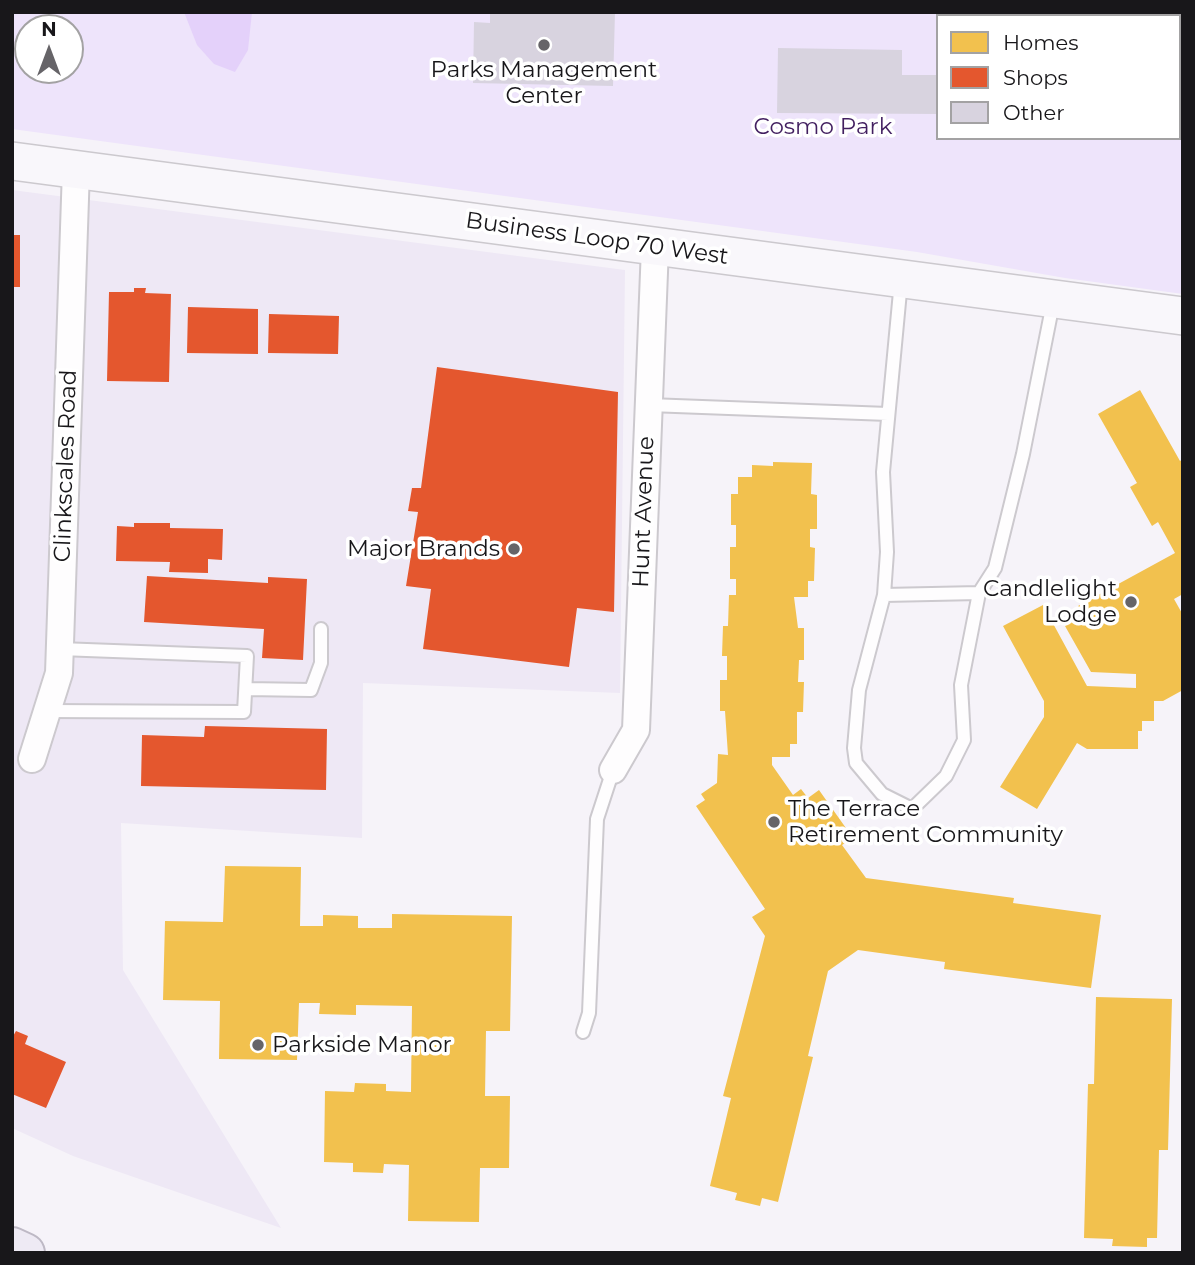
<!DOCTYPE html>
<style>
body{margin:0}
#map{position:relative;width:1195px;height:1265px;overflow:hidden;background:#f6f3f9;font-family:Montserrat,sans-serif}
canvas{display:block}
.frame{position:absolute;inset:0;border:14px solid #18171a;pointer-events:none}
.legend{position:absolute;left:936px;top:14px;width:245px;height:126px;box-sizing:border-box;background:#fff;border:2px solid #a3a2a3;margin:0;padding:9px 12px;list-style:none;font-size:21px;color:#18171a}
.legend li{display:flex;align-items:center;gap:14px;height:35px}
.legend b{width:35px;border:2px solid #a3a2a3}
.north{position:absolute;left:14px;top:14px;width:70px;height:70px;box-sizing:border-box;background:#fff;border:2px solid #a3a2a3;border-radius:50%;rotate:0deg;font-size:19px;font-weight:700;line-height:28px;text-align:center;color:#18171a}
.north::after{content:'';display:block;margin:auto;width:24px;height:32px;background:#666468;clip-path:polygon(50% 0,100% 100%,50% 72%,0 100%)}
</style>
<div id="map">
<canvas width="1195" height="1265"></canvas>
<div class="frame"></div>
<ul class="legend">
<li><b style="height:19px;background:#f2c14e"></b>Homes</li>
<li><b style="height:19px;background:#e4572e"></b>Shops</li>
<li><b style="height:19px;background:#d8d3df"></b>Other</li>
</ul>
<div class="north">N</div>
</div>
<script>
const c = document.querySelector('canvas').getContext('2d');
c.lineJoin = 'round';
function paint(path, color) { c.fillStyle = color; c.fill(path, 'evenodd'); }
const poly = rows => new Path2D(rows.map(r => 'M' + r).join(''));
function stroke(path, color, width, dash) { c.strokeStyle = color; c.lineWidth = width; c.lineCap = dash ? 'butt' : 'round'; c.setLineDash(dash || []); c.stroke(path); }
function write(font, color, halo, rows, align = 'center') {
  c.font = font + ' Montserrat,sans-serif'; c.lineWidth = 7; c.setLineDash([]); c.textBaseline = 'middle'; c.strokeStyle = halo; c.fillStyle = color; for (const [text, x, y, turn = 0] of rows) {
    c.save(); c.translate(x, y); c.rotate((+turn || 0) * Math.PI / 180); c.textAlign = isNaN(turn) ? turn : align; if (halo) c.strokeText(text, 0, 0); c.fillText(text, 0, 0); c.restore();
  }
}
paint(poly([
 [12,190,625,270,620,693,363,683,362,838,121,823,123,970,281,1228,73,1156,12,1128]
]), '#eee8f5');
paint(poly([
 [12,12,1183,12,1183,294,1065,278,917,252,12,129],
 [938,16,1179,16,1179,138,938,138],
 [28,28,70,28,70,70,28,70]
]), '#eee4fb');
paint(poly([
 [184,12,252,12,248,50,235,72,214,64,197,45]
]), '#e4d1fa');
paint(poly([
 [1140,390,1180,461,1183,459,1183,594,1174,599,1183,615,1183,690,1163,701,1154,701,1154,721,1142,721,1142,731,1138,731,1138,749,1087,749,1077,743,1037,809,1000,787,1044,717,1044,701,1003,626,1043,605,1087,686,1136,688,1136,674,1091,672,1065,626,1083,615,1078,606,1175,553,1158,522,1152,526,1130,487,1137,483,1098,414],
 [773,462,812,463,811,494,817,495,817,529,810,529,810,547,815,548,814,581,808,581,808,597,794,597,798,628,804,628,804,660,799,660,798,682,804,682,803,712,797,712,797,744,790,744,790,757,772,757,772,765,793,795,801,789,808,798,819,790,853,838,842,845,866,878,1014,898,1013,903,1101,915,1091,988,944,969,945,962,858,950,828,971,808,1056,813,1057,778,1202,762,1198,760,1206,735,1200,737,1193,710,1186,731,1098,723,1096,765,936,752,917,765,909,696,806,705,800,701,794,717,783,718,754,728,755,725,711,720,711,720,680,727,680,727,656,722,656,723,626,728,626,729,595,736,595,736,579,730,579,730,547,736,547,736,525,731,525,731,494,738,494,738,477,752,477,752,465,773,466],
 [225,866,301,867,300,926,323,926,323,915,358,916,358,928,392,928,392,914,512,916,510,1031,486,1031,485,1096,510,1096,509,1168,480,1168,479,1222,408,1221,409,1165,384,1164,383,1173,353,1172,353,1163,324,1162,325,1091,354,1092,355,1083,386,1084,386,1091,411,1092,412,1006,356,1005,356,1015,319,1014,320,1003,299,1003,297,1060,219,1059,220,1001,163,1000,165,921,223,922],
 [1096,997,1172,999,1168,1150,1159,1150,1157,1238,1147,1238,1147,1247,1112,1246,1113,1239,1084,1238,1088,1084,1094,1084]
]), '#f2c14e');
paint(poly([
 [12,235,20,235,20,287,12,287],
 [134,288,146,288,145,293,171,294,169,382,107,381,109,292,134,292],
 [188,307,258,309,258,354,187,353],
 [269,314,339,316,338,354,268,353],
 [437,367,618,392,614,612,577,608,569,667,423,649,431,589,406,586,418,512,408,511,412,488,421,488],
 [134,523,170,523,170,528,223,529,222,560,208,559,208,573,169,572,170,562,116,561,117,526,134,527],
 [147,576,268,583,268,577,307,579,303,660,262,658,264,629,144,622],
 [205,726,327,729,326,790,141,786,142,735,204,737],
 [16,1031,28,1036,25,1044,66,1062,46,1108,12,1094,12,1038]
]), '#e4572e');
paint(poly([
 [490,12,615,12,613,86,473,83,474,22,490,23],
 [952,12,990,12,990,16,952,16],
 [1163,12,1183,12,1183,44,1179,43,1179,16,1163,16],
 [778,48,902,50,902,75,938,75,938,114,777,113]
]), '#d8d3df');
const service = poly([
 [901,281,883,472,887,552,884,595,859,690,854,748,856,763,882,794,912,809,946,776,964,740,961,685,979,593,995,568,1023,454,1053,303],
 [649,405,888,414],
 [884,595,979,593],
 [246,689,311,690,321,663,321,629],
 [48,711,244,712,247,656,60,649],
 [583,1032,589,1013,597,819,613,770]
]);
const minor = poly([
 [32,759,59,673,76,169],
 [613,770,636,730,655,247]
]);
const secondary = poly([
 [12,161,1183,316]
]);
const motorway = poly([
 [12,1247,25,1253]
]);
stroke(service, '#ccc9ce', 16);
stroke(minor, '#ccc9ce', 30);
stroke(secondary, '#ccc9ce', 40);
stroke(motorway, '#beb9c5', 42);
stroke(service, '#fefdfe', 12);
stroke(minor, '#fefdfe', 26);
stroke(secondary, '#f9f7fb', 37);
stroke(motorway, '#eeeaf4', 38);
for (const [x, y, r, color] of [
 [544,45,7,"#666468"],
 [514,549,7,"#666468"],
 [1131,602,7,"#666468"],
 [774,822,7,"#666468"],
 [258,1045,7,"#666468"]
]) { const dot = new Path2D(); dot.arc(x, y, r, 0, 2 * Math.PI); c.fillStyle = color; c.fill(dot); stroke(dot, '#fff', 2.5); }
write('23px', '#18171a', '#fff', [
 ["Parks Management",544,70,"center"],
 ["Center",544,96,"center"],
 ["Major Brands",500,549],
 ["Candlelight",1117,589],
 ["Lodge",1117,615],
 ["The Terrace",788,809,"left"],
 ["Retirement Community",788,835,"left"],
 ["Parkside Manor",272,1045,"left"]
], 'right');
write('23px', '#421f60', '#fff', [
 ["Cosmo Park",823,127]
]);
write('23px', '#18171a', '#fff', [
 ["Business Loop 70 West",597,239,8],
 ["Clinkscales Road",66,466,-88],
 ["Hunt Avenue",644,512,-88]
]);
</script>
